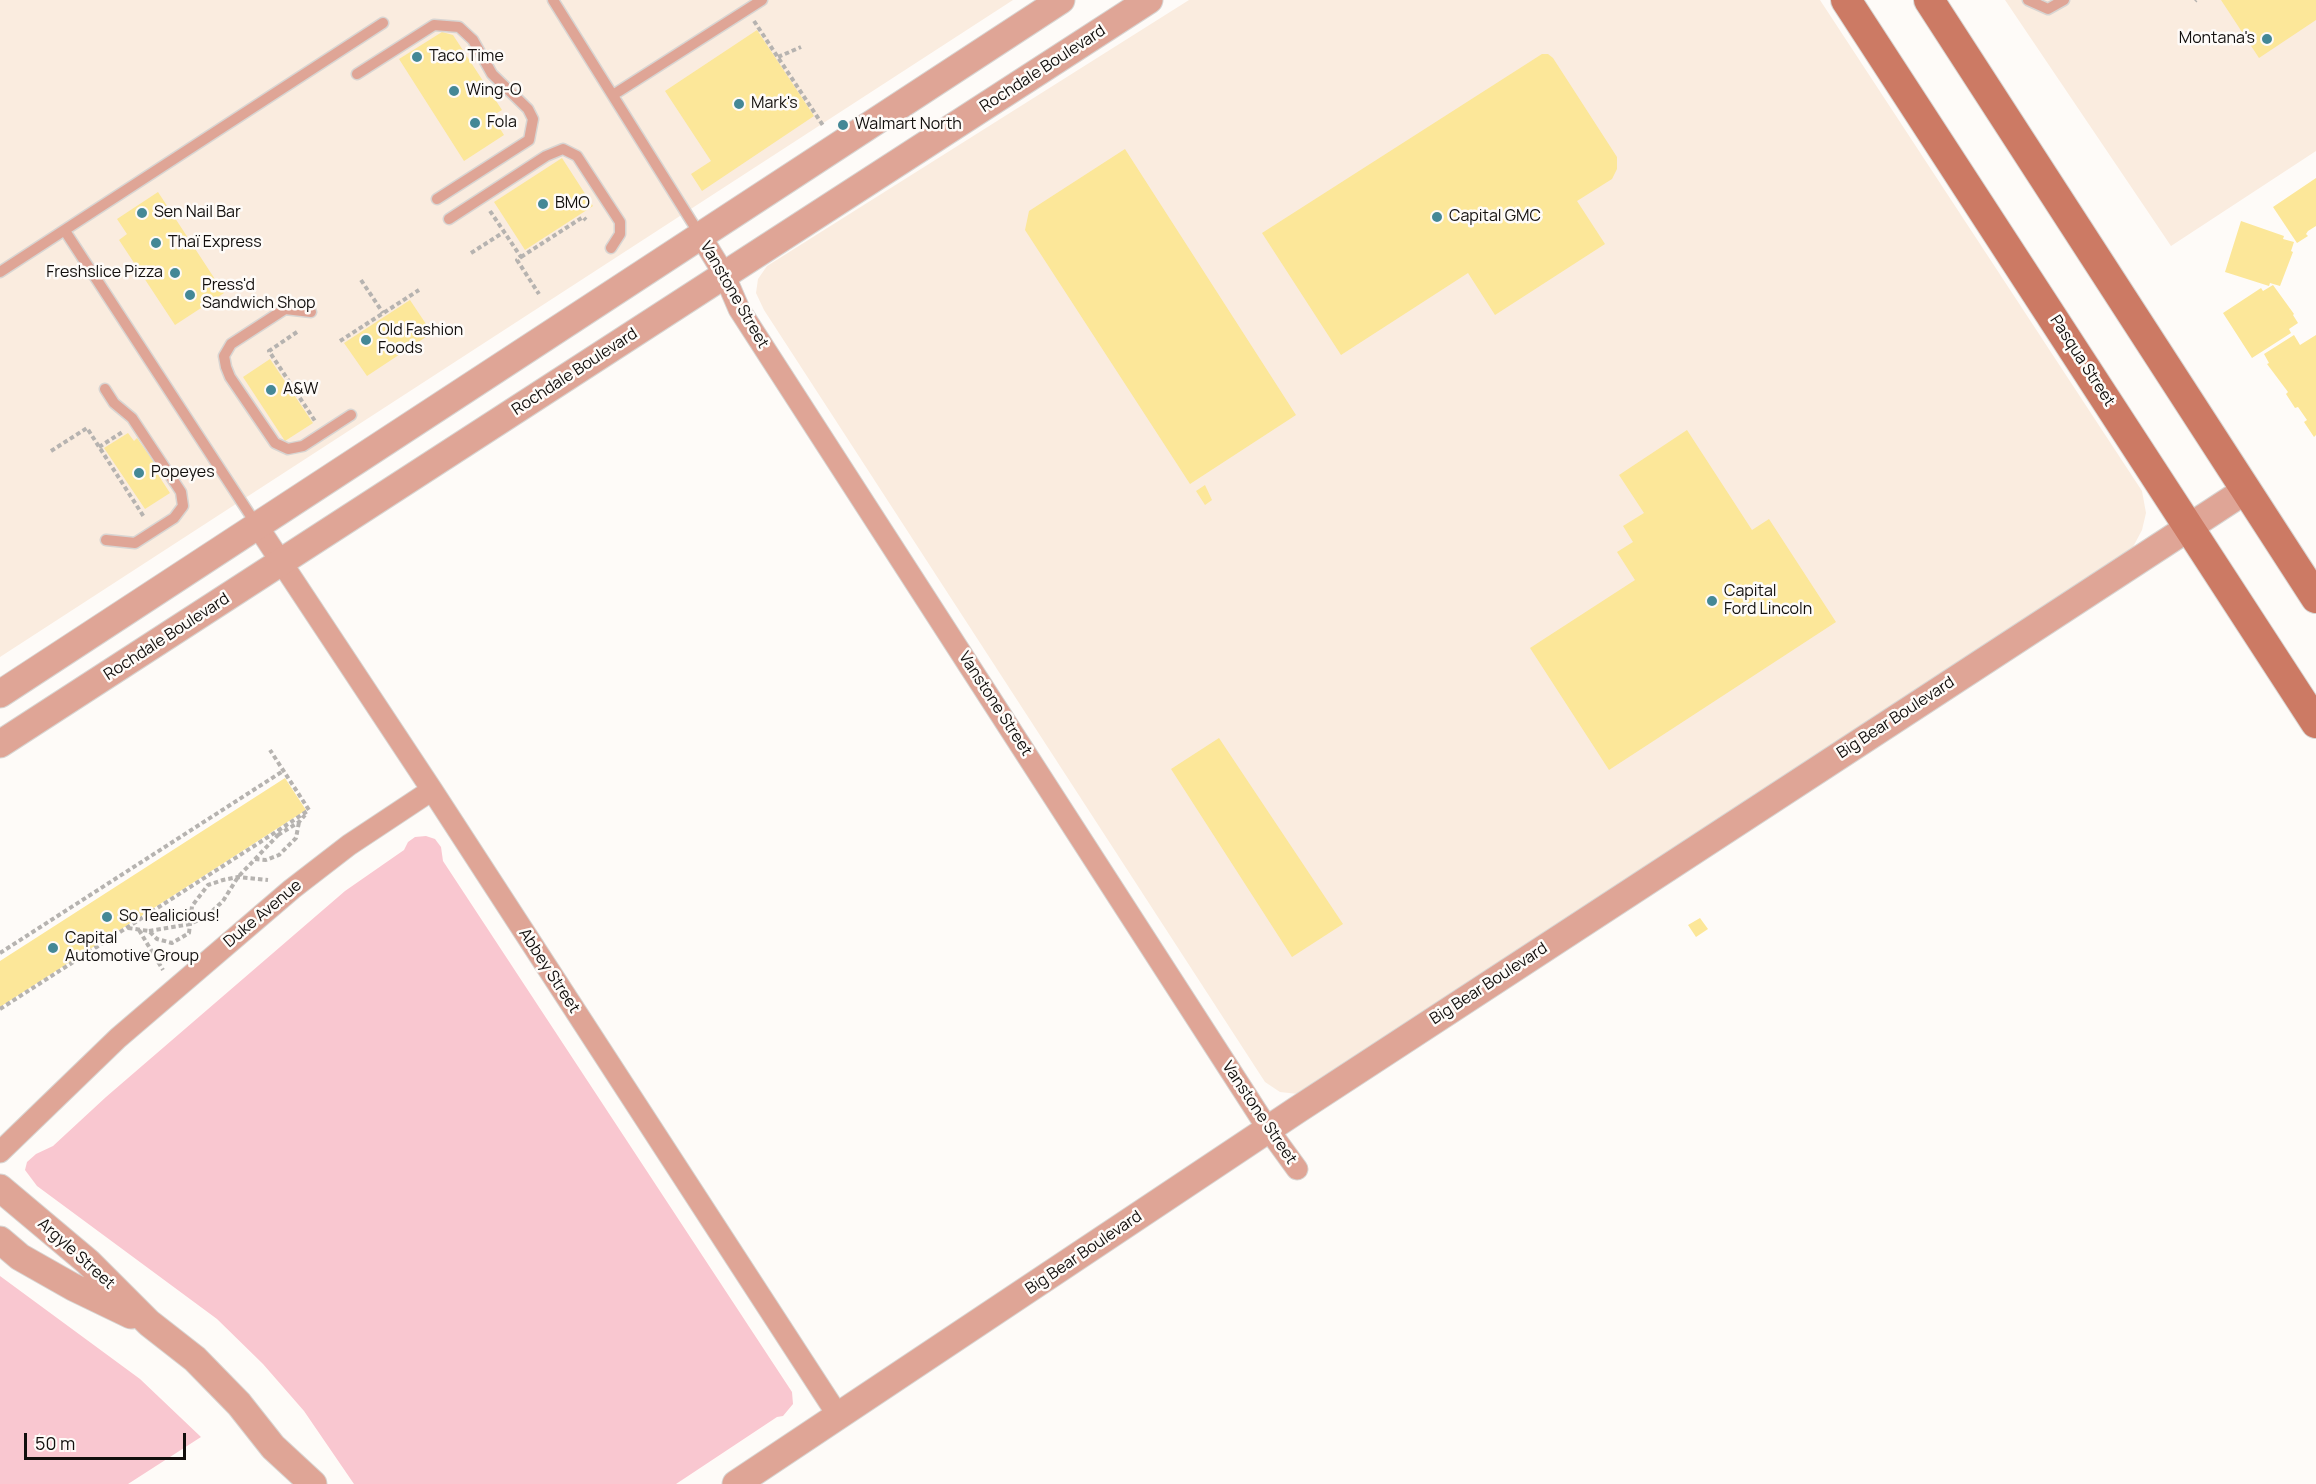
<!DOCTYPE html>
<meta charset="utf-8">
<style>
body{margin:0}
#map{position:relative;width:2316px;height:1484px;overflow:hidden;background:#fefbf8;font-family:Manrope,sans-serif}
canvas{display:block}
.scale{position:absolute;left:24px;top:1433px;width:162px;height:27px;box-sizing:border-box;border:3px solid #120f0d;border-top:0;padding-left:8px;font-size:18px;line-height:21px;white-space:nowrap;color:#120f0d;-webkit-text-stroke:4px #fefbf8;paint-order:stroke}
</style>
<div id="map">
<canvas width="2316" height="1484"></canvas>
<div class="scale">50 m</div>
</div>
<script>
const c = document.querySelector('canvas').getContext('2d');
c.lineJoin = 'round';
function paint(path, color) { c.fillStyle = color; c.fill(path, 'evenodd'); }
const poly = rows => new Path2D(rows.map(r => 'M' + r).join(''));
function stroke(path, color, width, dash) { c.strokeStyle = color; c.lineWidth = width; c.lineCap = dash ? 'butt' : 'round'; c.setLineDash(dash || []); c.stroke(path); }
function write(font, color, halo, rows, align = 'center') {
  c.font = font + ' Manrope,sans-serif'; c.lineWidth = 5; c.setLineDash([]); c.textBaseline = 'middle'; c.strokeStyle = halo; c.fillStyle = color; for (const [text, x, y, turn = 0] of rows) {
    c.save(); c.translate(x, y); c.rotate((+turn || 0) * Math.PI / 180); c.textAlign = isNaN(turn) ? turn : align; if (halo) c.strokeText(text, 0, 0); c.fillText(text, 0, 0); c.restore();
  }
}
paint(poly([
 [0,0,1013,0,0,657],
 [1189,0,1820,0,2142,491,2146,513,2142,530,2133,547,1317,1085,1298,1094,1280,1092,1265,1082,764,310,756,293,758,279,767,266],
 [2005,0,2316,0,2316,151,2171,246]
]), '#faecdf');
paint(poly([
 [426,836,435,839,441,847,443,861,792,1392,793,1404,783,1416,777,1417,676,1484,354,1484,304,1411,263,1364,217,1319,37,1186,25,1170,27,1162,36,1154,53,1146,106,1097,345,891,404,850,408,842,415,837],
 [0,1276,140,1379,201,1437,128,1484,0,1484]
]), '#f9c7d0');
paint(poly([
 [2221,0,2316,0,2316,20,2259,58],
 [757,30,814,116,702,191,691,174,711,161,665,91],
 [442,32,453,35,502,110,492,116,504,135,464,161,399,59],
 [1542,54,1548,54,1553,58,1617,157,1617,169,1612,179,1577,201,1605,244,1495,315,1468,273,1341,355,1262,233],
 [1125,149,1296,415,1190,484,1025,230,1029,211],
 [562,158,593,206,525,250,494,202],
 [2316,178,2316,226,2308,231,2306,234,2308,236,2297,243,2273,207],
 [158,192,224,293,175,325,119,240,127,234,117,219],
 [2241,221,2284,236,2283,239,2294,242,2291,251,2293,252,2280,286,2270,283,2269,286,2225,272],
 [2273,285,2294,314,2293,315,2298,323,2289,329,2291,333,2252,358,2223,313,2261,288,2263,291],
 [410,300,432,333,367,376,344,343],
 [2294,335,2300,345,2316,335,2316,435,2314,437,2304,422,2307,420,2298,407,2295,408,2286,394,2288,392,2267,364,2269,363,2264,354],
 [270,359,313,423,285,441,243,377],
 [1687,430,1752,530,1769,519,1836,622,1609,770,1530,648,1635,580,1617,552,1633,542,1623,526,1644,513,1619,475],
 [128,433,134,441,137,438,158,468,155,470,170,493,145,509,104,448],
 [1205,485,1212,500,1205,505,1196,491],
 [1219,738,1343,924,1292,957,1171,769],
 [285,778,306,810,0,1007,0,961],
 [1700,918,1708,929,1696,937,1688,925]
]), '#fce799');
const service = poly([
 [553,0,700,235],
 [2028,0,2048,9,2064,0],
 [357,74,434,25,459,27,473,40,492,74,528,109,533,119,529,140,437,199],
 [613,95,762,0],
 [449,219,546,156,563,149,577,156,620,222,620,234,611,248],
 [65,231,258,527],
 [0,272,383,23],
 [311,312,285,309,231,344,224,356,226,367,230,377,275,443,288,449,303,446,351,415],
 [105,389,114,403,132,418,181,492,183,506,174,518,135,543,106,540]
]);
const minor = poly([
 [700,235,724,274,739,309,1268,1129,1297,1169],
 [258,527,432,790,839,1417],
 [0,1152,118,1038,292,889,349,845,432,790]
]);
const tertiary = poly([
 [0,694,1061,0],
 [0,744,1149,0],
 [0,1188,88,1262,149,1323,195,1359,239,1404,273,1447,313,1484],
 [0,1240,20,1257,73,1287,131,1315],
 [736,1484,1297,1110,2246,490]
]);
const secondary = poly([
 [1846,0,2316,723],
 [1929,0,2316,598]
]);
stroke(service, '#d8d5d2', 13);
stroke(minor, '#d8d5d2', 23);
stroke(tertiary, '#d8d5d2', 29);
stroke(secondary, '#d8d5d2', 32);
stroke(poly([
 [2195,1,2196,0],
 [754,21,824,127],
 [778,57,801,47],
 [490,211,521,257,517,260,539,294],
 [471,253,504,232],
 [521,257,583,217,586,220],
 [361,280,383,313],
 [297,332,269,351,315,421],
 [340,341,419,290],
 [99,447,124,431],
 [51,451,87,428,144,517,143,518],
 [278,835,299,822,305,815],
 [255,859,266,860,279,855,296,838,299,822],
 [128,928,149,931,157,939,172,943,189,933,192,906,208,885,223,880,238,877,268,880],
 [139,930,163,970],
 [149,931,190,924,207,916,223,901,238,877,278,835,279,830,309,810,270,750],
 [0,953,283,771],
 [0,1009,279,830]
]), '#b6b3b0', 4, [4.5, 3]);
stroke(service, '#dfa596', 10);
stroke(minor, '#dfa596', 21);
stroke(tertiary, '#dfa596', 27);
stroke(secondary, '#cc7a64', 30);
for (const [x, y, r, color] of [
 [2267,39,6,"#448896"],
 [417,57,6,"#448896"],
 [454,91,6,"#448896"],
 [739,104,6,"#448896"],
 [475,123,6,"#448896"],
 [843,125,6,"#448896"],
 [543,204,6,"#448896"],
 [142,213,6,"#448896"],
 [1437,217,6,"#448896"],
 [156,243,6,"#448896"],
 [175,273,6,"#448896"],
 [190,295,6,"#448896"],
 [366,340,6,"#448896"],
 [271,390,6,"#448896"],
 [139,473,6,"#448896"],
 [1712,601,6,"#448896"],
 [107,917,6,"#448896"],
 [53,948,6,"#448896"]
]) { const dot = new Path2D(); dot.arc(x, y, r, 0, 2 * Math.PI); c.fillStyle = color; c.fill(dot); stroke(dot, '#fefbf8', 2); }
write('16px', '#120f0d', '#fefbf8', [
 ["Montana's",2255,39,"right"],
 ["Taco Time",429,57],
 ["Wing-O",466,91],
 ["Mark's",751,104],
 ["Fola",487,123],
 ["Walmart North",855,125],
 ["BMO",555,204],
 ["Sen Nail Bar",154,213],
 ["Capital GMC",1449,217],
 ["Thaï Express",168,243],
 ["Freshslice Pizza",163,273,"right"],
 ["Press'd",202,286],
 ["Sandwich Shop",202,304],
 ["Old Fashion",378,331],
 ["Foods",378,349],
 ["A&W",283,390],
 ["Popeyes",151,473],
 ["Capital",1724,592],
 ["Ford Lincoln",1724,610],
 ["So Tealicious!",119,917],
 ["Capital",65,939],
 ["Automotive Group",65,957]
], 'left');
write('16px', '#120f0d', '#fefbf8', [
 ["Rochdale Boulevard",1043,69,-33],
 ["Vanstone Street",734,295,60],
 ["Pasqua Street",2082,361,57],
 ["Rochdale Boulevard",575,372,-33],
 ["Rochdale Boulevard",167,637,-33],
 ["Vanstone Street",995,704,57],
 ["Big Bear Boulevard",1896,718,-33],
 ["Duke Avenue",263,914,-40],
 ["Abbey Street",549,971,57],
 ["Big Bear Boulevard",1489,984,-33],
 ["Vanstone Street",1259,1113,56],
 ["Big Bear Boulevard",1084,1253,-34],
 ["Argyle Street",76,1254,42]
]);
</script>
